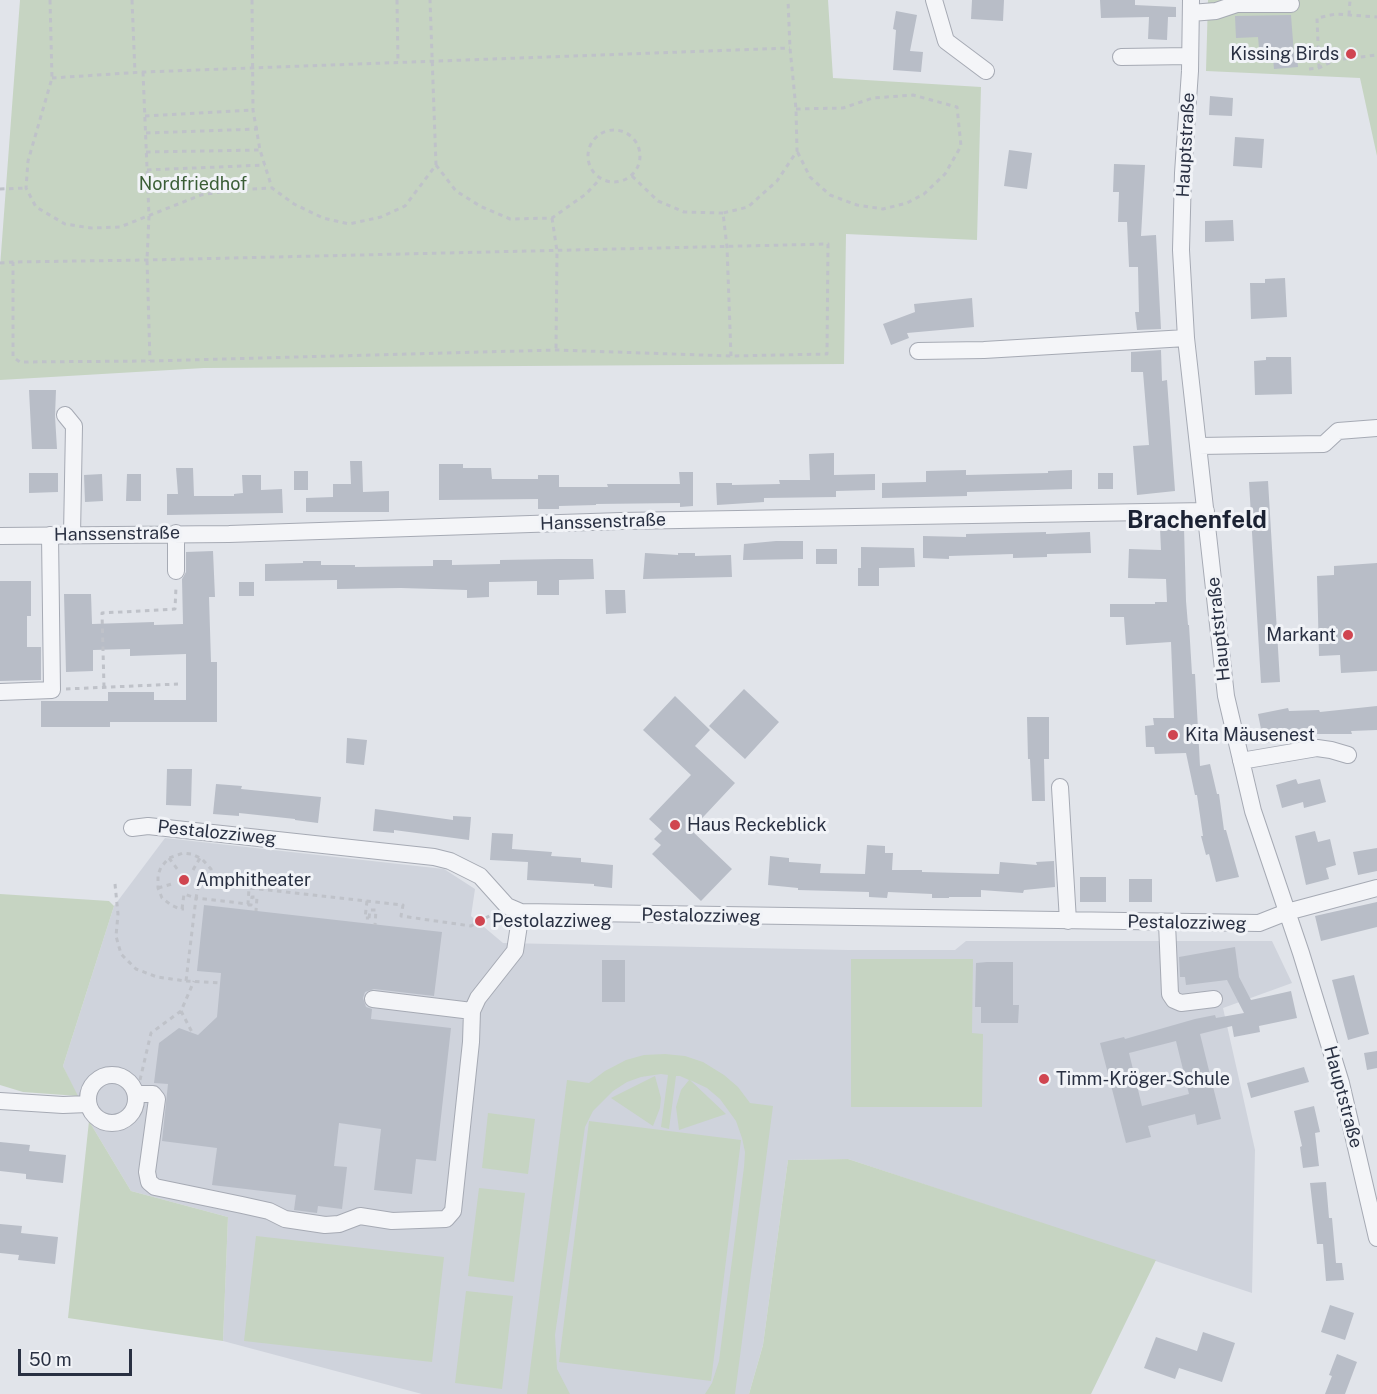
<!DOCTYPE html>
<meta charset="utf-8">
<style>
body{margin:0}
#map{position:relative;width:1377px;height:1394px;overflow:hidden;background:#e1e4ea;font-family:"Public Sans",sans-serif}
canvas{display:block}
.scale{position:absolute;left:18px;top:1349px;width:114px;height:27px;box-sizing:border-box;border:3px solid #293042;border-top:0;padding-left:8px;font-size:18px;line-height:21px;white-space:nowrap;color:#293042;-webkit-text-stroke:4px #f1f3f7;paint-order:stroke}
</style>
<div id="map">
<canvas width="1377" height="1394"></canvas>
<div class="scale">50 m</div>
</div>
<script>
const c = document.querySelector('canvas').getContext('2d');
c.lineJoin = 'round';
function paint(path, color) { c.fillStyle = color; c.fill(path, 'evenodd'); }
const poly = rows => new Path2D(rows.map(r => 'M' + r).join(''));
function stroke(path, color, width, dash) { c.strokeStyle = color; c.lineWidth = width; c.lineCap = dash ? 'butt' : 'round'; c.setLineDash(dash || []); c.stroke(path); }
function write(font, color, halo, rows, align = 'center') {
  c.font = font + ' "Public Sans",sans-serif'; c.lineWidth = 6; c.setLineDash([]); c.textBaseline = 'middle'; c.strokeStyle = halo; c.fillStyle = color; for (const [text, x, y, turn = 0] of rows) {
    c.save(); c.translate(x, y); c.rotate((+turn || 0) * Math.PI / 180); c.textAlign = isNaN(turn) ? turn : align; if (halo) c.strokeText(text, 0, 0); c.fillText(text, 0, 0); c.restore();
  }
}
paint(poly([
 [165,838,444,869,475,889,471,916,503,943,848,950,955,950,966,941,1272,941,1292,983,1223,1008,1255,1150,1252,1293,848,1159,788,1160,763,1345,749,1394,422,1394,223,1341,228,1217,131,1191,89,1121,63,1066,114,906]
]), '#cfd3dc');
paint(poly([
 [20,0,828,0,833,78,981,87,977,240,846,234,844,364,204,368,0,380,0,267],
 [1208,0,1377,0,1377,156,1360,78,1206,71],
 [0,894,109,901,114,906,63,1066,78,1096,23,1092,0,1085],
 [851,959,973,959,972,1033,983,1034,982,1107,851,1107],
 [665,1054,685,1056,703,1062,724,1075,738,1087,750,1103,773,1106,735,1394,705,1394,712,1383,719,1361,744,1167,745,1152,742,1138,736,1121,720,1099,707,1088,690,1080,726,1114,679,1130,676,1107,681,1090,689,1080,680,1076,676,1076,669,1129,661,1127,668,1075,661,1074,641,1077,627,1082,613,1091,593,1111,585,1127,555,1335,557,1369,570,1394,527,1394,567,1080,589,1083,605,1071,626,1060,644,1055],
 [655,1076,661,1098,660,1108,653,1126,611,1098],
 [488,1113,535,1119,528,1174,482,1168],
 [89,1121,131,1191,228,1217,223,1341,68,1318],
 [589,1121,741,1140,711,1381,559,1362],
 [848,1159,1156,1260,1091,1394,749,1394,763,1345,788,1160],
 [479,1188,525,1193,514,1282,468,1276],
 [256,1236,444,1257,432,1362,244,1341],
 [466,1291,513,1296,502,1389,455,1383]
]), '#c6d4c2');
paint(poly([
 [972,0,1004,0,1003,21,971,19],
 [1100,0,1135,0,1135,5,1176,7,1176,17,1168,17,1167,40,1148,39,1149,17,1101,18],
 [896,11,917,15,910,51,923,52,921,72,893,70,896,30,893,29],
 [1291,15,1294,55,1297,55,1298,67,1274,69,1273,58,1260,59,1258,37,1236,38,1235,16],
 [1210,96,1233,98,1232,116,1209,115],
 [1235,137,1264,139,1262,168,1233,166],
 [1009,150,1032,153,1027,189,1004,186],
 [1114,164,1145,165,1141,236,1156,235,1161,329,1137,330,1135,312,1139,312,1138,267,1129,267,1127,222,1118,222,1119,192,1113,192],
 [1233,220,1234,241,1205,242,1205,221],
 [1285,278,1287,317,1251,319,1250,283,1265,283,1265,279],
 [972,298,974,327,907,333,909,338,891,345,883,324,915,312,914,304],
 [1161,350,1162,381,1167,380,1175,491,1137,495,1133,446,1149,445,1143,372,1131,372,1131,352],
 [1266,357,1291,357,1292,394,1255,395,1254,361,1266,360],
 [29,390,56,390,55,416,57,449,32,449],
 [834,453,834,475,875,474,875,490,836,491,836,497,764,498,764,502,717,505,716,483,732,483,732,485,780,484,779,480,810,480,809,454],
 [350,461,362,461,363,492,389,491,389,512,306,512,306,498,333,497,333,484,351,484],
 [439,464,463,464,463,468,491,468,492,479,538,479,538,475,559,475,559,487,608,487,607,484,680,484,679,472,693,472,693,506,680,507,680,503,596,504,596,505,559,506,559,509,538,509,538,499,439,500],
 [176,468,193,468,194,496,234,496,234,494,243,493,242,475,261,475,261,490,282,489,283,513,167,515,167,494,178,494],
 [966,470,966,475,1048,473,1048,471,1072,470,1072,489,967,492,967,496,882,498,882,483,926,482,926,471],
 [294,471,308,471,308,490,294,490],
 [29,473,58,473,58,492,29,493],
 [1098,473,1113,473,1113,489,1098,489],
 [102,474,103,501,85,502,84,475],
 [127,474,141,474,141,501,126,501],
 [1268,481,1280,682,1261,683,1249,482],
 [1184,527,1186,601,1188,625,1189,625,1192,674,1195,674,1200,766,1210,764,1217,794,1219,794,1224,830,1226,830,1239,877,1216,882,1209,854,1206,855,1201,836,1203,836,1197,795,1195,795,1186,753,1155,754,1154,747,1146,747,1145,726,1154,725,1153,718,1174,718,1171,642,1126,645,1124,617,1110,617,1110,604,1155,604,1155,602,1167,602,1166,579,1128,578,1129,549,1161,550,1160,528],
 [1046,532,1046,534,1090,532,1091,553,1047,554,1047,557,1013,558,1013,554,949,556,949,559,923,558,923,536,966,537,966,534],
 [776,541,803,541,803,559,743,560,744,544],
 [861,547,914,548,915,567,879,568,879,586,858,586,858,568,861,568],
 [816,549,837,549,837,564,816,564],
 [213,551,215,597,209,597,211,662,217,662,217,722,110,722,110,727,41,727,41,701,108,701,108,692,154,692,154,700,186,700,186,654,130,656,130,649,93,650,93,671,66,672,64,594,91,594,92,624,154,622,154,625,183,624,182,579,186,572,186,552],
 [645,553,678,555,678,553,695,553,695,556,731,555,732,577,643,579],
 [559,559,593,559,594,579,559,580,559,595,537,595,537,581,489,582,489,597,467,598,467,590,401,588,337,589,337,580,265,581,265,564,303,563,303,561,321,561,321,565,355,565,355,567,433,566,433,560,452,560,452,565,500,564,500,560],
 [1377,563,1377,671,1341,673,1340,655,1319,656,1317,576,1334,575,1334,566],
 [0,581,31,581,31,616,27,616,27,647,41,647,41,680,0,681],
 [239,582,254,582,254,596,239,596],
 [605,590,625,590,626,613,606,614],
 [744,689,779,722,745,759,709,726],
 [675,696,710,730,695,746,735,783,691,830,732,869,701,901,652,854,661,845,654,839,662,831,649,819,691,775,643,730],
 [1377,706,1377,730,1351,731,1352,734,1294,734,1295,737,1264,744,1258,714,1288,708,1289,711,1319,710,1320,712],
 [1027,717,1049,717,1049,759,1044,759,1045,801,1032,801,1030,759,1028,759],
 [347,738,367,740,364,765,346,763],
 [167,769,192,769,191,806,166,805],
 [1296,779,1298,784,1320,779,1326,802,1304,808,1303,802,1282,808,1276,785],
 [216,784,242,786,241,789,321,797,318,823,295,820,295,819,239,813,239,816,213,814],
 [375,809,453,820,453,816,471,817,469,840,394,830,394,833,373,831],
 [1315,831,1318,842,1330,839,1336,865,1326,868,1329,879,1306,885,1295,836],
 [492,833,513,834,512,849,552,852,551,856,581,858,581,862,613,865,612,888,594,886,594,884,527,880,528,862,490,860],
 [867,845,885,846,885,853,893,853,892,870,922,870,922,872,999,874,1000,862,1037,865,1036,862,1054,861,1055,887,1024,890,1023,893,981,890,981,897,949,897,949,898,932,898,932,894,888,892,887,898,869,897,869,892,798,890,798,888,768,885,770,856,789,858,789,862,821,864,820,873,865,874],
 [1377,848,1377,871,1358,875,1353,852],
 [1080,877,1106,877,1106,902,1080,902],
 [1129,879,1152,879,1152,902,1129,902],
 [1377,902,1377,927,1321,941,1315,916],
 [204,905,442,932,434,996,374,989,365,992,363,998,366,1007,372,1009,371,1019,451,1028,436,1161,416,1159,412,1194,374,1190,381,1129,339,1123,334,1166,347,1167,342,1209,318,1206,317,1213,294,1210,296,1195,212,1185,217,1148,162,1141,168,1084,154,1083,159,1043,179,1028,198,1035,217,1017,221,973,197,971],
 [1235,947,1239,977,1251,1000,1291,991,1297,1018,1259,1026,1260,1032,1234,1037,1232,1026,1200,1034,1221,1119,1197,1125,1195,1114,1148,1126,1151,1137,1126,1143,1100,1043,1124,1037,1125,1039,1195,1019,1215,1015,1216,1018,1244,1013,1227,980,1186,985,1185,977,1180,977,1179,957],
 [1176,1041,1189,1094,1142,1106,1129,1053],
 [602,960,625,960,625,1002,602,1002],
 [987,962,1013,962,1013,1005,1019,1005,1018,1023,981,1023,981,1007,975,1007,976,963],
 [1354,975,1369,1034,1348,1040,1332,980],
 [1377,1051,1377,1068,1367,1070,1364,1053],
 [1304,1067,1309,1082,1251,1098,1247,1083],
 [1314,1106,1320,1132,1315,1133,1319,1166,1303,1168,1300,1147,1302,1146,1294,1111],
 [0,1142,30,1145,29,1151,66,1155,63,1183,26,1179,26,1174,0,1171],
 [1326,1182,1329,1218,1332,1218,1336,1263,1342,1263,1344,1280,1326,1281,1323,1244,1317,1244,1310,1183],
 [0,1224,22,1226,21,1233,58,1237,55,1264,18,1260,19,1255,0,1253],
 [1330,1305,1354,1313,1345,1340,1321,1332],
 [1203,1332,1235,1343,1222,1382,1179,1368,1175,1379,1144,1368,1156,1337,1197,1351],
 [1337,1354,1357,1362,1345,1394,1325,1394,1332,1376,1329,1375]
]), '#b8bdc7');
const minor = poly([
 [934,0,946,41,986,71],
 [1191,0,1190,71,1183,173,1181,250,1186,338,1226,696,1253,811,1301,953,1341,1083,1377,1238],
 [1191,13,1216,11,1237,4,1291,4],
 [1121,57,1190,56],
 [918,351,984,350,1186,338],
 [65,415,74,426,72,535],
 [1199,446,1324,444,1338,431,1377,428],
 [176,533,176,571],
 [0,536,229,534,621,521,1206,511],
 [0,692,52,690,50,535],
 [1241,761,1317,748,1331,750,1348,755],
 [1060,787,1068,921],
 [132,828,148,826,434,857,450,861,480,876,507,906,521,912,1259,923,1287,912,1377,888],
 [1167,923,1170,994,1174,1000,1181,1003,1214,999],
 [373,999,472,1011],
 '88 1099a24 24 0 1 1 48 0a24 24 0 1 1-48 0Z',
 [136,1094,153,1094,157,1099,147,1172,149,1182,155,1187,242,1205,269,1211,285,1219,325,1225,339,1224,360,1216,392,1221,446,1219,453,1211,471,1042,472,1011,478,998,515,951,521,912],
 [0,1101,63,1105,88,1104]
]);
stroke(minor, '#a6aab4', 18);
stroke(poly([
 [50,0,52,78,28,161,26,188,36,207,65,224,91,228,120,227,201,195,232,190,272,188],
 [132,0,135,73],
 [252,0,253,110,260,150,272,188,294,204,323,218,349,224,381,217,405,206,436,165,430,0],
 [397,0,398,63],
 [1349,15,1350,0],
 [1319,68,1317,18,1336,14,1377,17],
 [1309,69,1319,68,1335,60,1377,55],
 [143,72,149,216,147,260,150,361],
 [52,78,143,72,790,48],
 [796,109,843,108,873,98,913,95,957,107,961,146,945,174,924,194,907,203,883,209,857,205,830,195,810,177,797,151],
 [145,116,253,110],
 '588 156a26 26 0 1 1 52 0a26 26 0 1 1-52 0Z',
 [146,133,258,129],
 [146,152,260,150],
 [436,165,456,191,480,206,510,219,552,218,586,194,600,179],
 [147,170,265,165],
 [632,176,658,201,684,212,723,213],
 [0,189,26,188],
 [552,218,557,251,556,350],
 [0,263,13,262,147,260,828,244,827,354,731,356,556,350,150,361,20,362,13,357,13,262],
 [731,356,727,247,723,213,748,207,777,181,797,151,796,109,790,48,788,0],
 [104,687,102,613,175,609,176,587],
 [66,689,178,684],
 [169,858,178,870],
 [193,870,200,858],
 [115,884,118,914,116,936,121,954,136,969,157,977,186,981,196,898,248,904,249,888,403,905,401,916,471,926,493,914],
 [158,888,172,884],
 [367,901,365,918,369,918],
 [248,905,251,905,252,897,257,897,256,911],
 [182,909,184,894,196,898,199,883,213,885,211,869,202,859,192,854,183,853,169,858,161,867,158,875,158,888,162,898,171,905,180,909,184,909],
 [369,918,370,910,376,910,375,925],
 [186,981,220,983],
 [181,1011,193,1034],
 [140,1080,151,1033,181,1011,194,981]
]), '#bfc2c9', 3, [4.5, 4.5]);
stroke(minor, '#f4f5f8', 16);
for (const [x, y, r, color] of [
 [1351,54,6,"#d04550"],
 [1348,635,6,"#d04550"],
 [1173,735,6,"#d04550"],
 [675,825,6,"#d04550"],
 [184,880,6,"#d04550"],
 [480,921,6,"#d04550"],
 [1044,1079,6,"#d04550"]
]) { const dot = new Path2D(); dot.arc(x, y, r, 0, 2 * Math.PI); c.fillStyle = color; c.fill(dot); stroke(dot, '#f1f3f7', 2); }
write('18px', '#293042', '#f1f3f7', [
 ["Kissing Birds",1339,54,"right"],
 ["Markant",1336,635,"right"],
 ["Kita Mäusenest",1185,735],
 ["Haus Reckeblick",687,825],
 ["Amphitheater",196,880],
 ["Pestolazziweg",492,921],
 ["Timm-Kröger-Schule",1056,1079]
], 'left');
write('18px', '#293042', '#f1f3f7', [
 ["Hauptstraße",1186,145,-87],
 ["Hanssenstraße",603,522,-2],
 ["Hanssenstraße",117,534,-1],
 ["Hauptstraße",1219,629,-96],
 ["Pestalozziweg",217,833,6],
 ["Pestalozziweg",701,916,1],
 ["Pestalozziweg",1187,923,1],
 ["Hauptstraße",1343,1097,75]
]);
write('18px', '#3b5e36', '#f1f3f7', [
 ["Nordfriedhof",193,184]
]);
write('bold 24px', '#1b2233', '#f1f3f7', [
 ["Brachenfeld",1197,521]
]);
</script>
